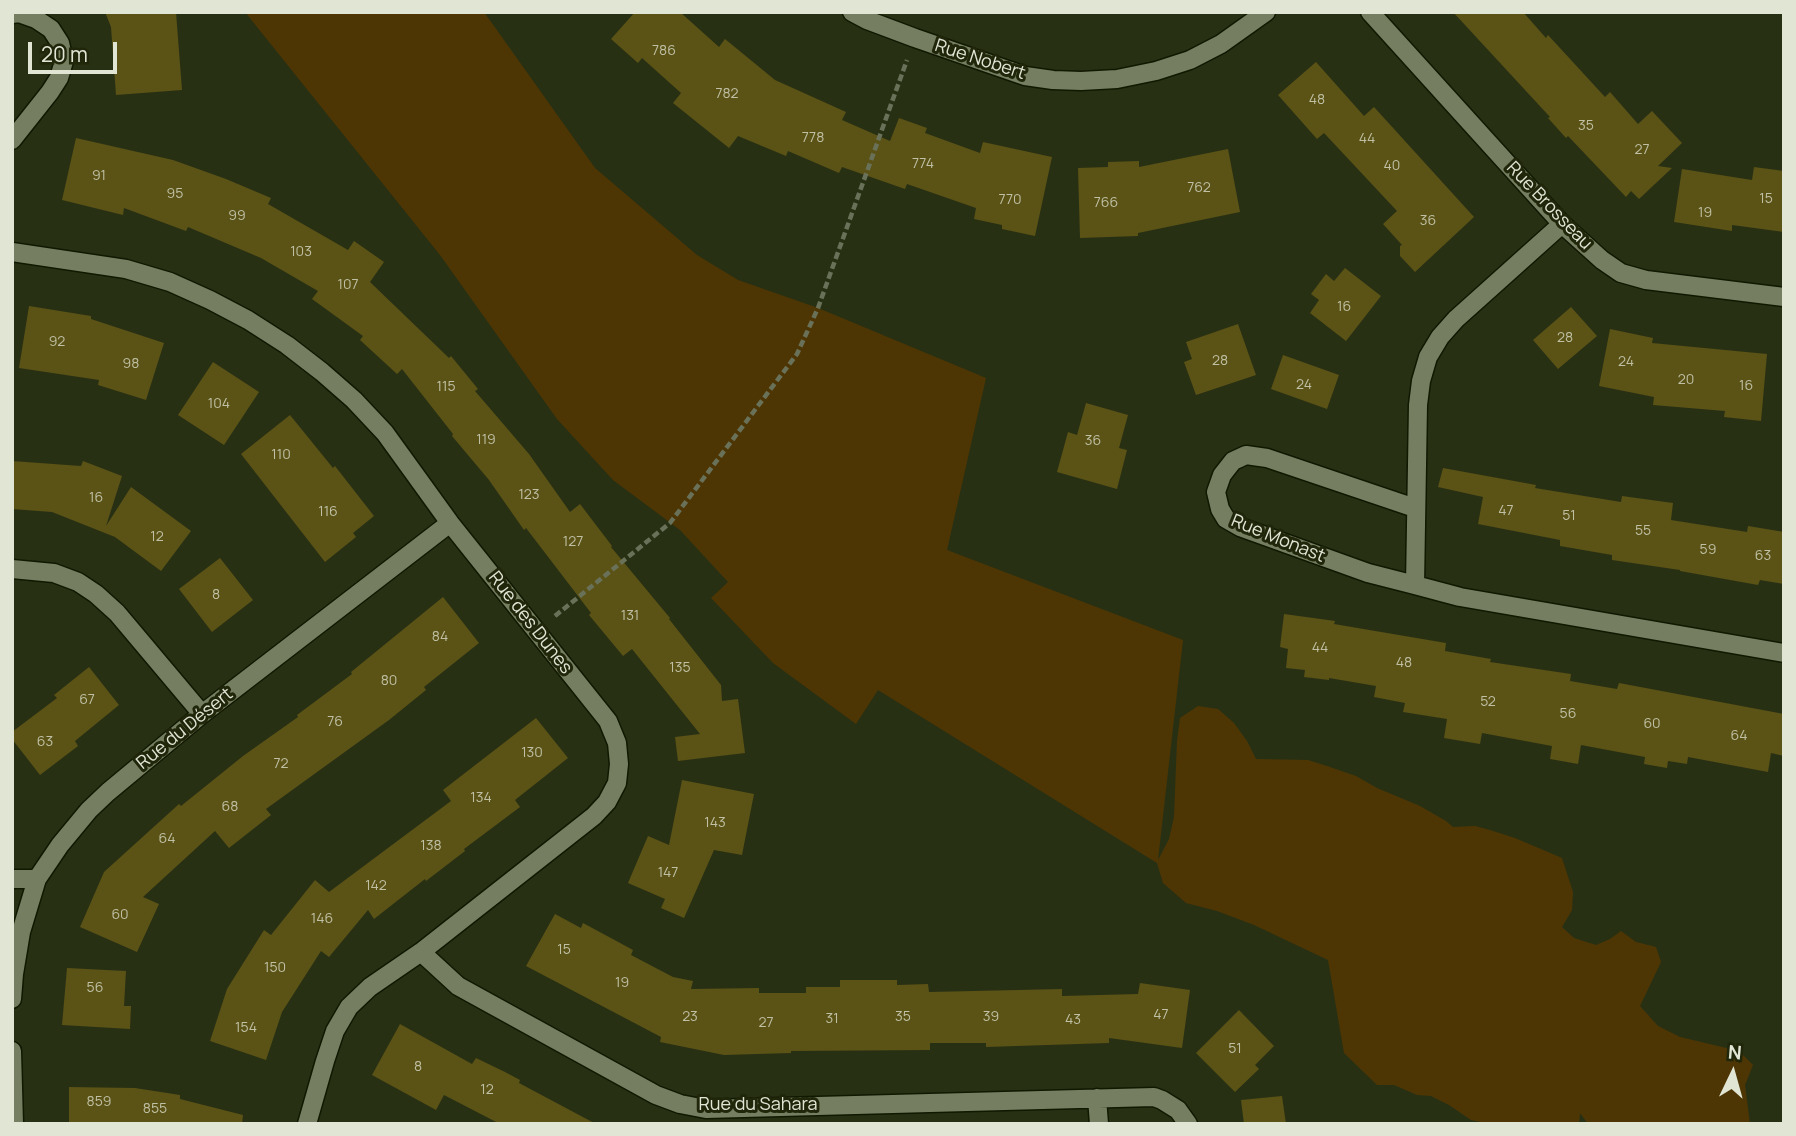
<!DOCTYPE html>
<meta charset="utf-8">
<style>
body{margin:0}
#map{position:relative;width:1796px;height:1136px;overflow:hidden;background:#283014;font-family:Manrope,sans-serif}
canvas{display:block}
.frame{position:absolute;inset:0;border:14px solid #e0e5d4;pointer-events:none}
.north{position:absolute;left:1698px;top:1038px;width:70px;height:70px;-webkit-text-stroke:5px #1f260a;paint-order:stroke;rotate:5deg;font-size:19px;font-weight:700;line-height:28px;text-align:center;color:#e0e5d4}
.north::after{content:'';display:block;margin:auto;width:24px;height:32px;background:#e0e5d4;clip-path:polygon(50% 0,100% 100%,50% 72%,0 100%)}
.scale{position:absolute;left:28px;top:42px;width:89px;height:32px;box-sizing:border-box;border:4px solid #e0e5d4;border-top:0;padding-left:9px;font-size:21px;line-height:24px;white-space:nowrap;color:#e0e5d4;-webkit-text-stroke:5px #1f260a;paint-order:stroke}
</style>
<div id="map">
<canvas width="1796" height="1136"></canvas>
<div class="frame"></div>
<div class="north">N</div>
<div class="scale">20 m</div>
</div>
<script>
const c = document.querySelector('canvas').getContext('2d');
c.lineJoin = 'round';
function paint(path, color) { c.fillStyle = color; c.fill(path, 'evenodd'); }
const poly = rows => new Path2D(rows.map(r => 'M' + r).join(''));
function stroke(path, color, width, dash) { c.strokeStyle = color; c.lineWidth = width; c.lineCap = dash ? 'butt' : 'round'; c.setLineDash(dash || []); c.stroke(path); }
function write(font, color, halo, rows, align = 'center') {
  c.font = font + ' Manrope,sans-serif'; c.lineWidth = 6; c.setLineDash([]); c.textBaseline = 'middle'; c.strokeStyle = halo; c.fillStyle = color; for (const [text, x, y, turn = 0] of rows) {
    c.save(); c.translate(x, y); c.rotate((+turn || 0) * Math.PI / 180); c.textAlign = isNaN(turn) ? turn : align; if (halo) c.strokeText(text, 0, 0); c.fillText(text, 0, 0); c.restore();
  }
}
paint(poly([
 [245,12,484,12,595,168,697,255,738,280,818,308,986,378,947,550,1183,640,1158,860,1169,839,1174,817,1177,741,1180,718,1198,706,1218,709,1234,723,1247,741,1256,759,1308,760,1330,767,1356,776,1377,788,1420,806,1446,821,1453,827,1475,826,1490,830,1515,838,1562,858,1573,892,1572,910,1562,927,1574,938,1596,945,1610,939,1621,931,1636,942,1656,947,1661,962,1640,1006,1658,1026,1680,1037,1739,1051,1753,1065,1745,1085,1750,1124,1588,1124,1580,1113,1579,1124,1490,1124,1471,1120,1449,1105,1431,1096,1417,1095,1394,1085,1377,1085,1344,1053,1328,960,1254,925,1217,911,1186,903,1163,883,1157,863,878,690,856,724,773,663,711,598,728,582,680,530,613,480,557,419,440,255]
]), '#4e3604');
paint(poly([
 [105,12,176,12,182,90,116,95,111,27],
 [635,12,680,12,719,47,725,39,775,80,846,112,842,120,890,141,899,118,927,128,925,133,980,153,983,142,1052,157,1035,236,1002,229,1002,225,974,219,976,208,907,184,905,189,842,167,839,173,788,151,786,156,738,136,729,148,673,103,681,93,642,58,638,63,611,39],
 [1453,12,1523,12,1546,38,1548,35,1605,97,1610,92,1638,124,1652,111,1682,143,1658,166,1672,168,1639,199,1631,191,1626,197,1568,136,1566,138,1548,118,1550,117],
 [1316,62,1364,116,1374,107,1474,217,1415,272,1400,256,1400,246,1402,245,1383,224,1397,211,1324,133,1317,139,1278,95],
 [76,138,173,160,226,179,271,198,268,204,348,250,354,241,384,262,370,282,449,358,451,356,478,389,475,391,529,454,570,512,580,504,612,546,611,547,670,618,669,619,721,685,722,701,738,699,745,753,678,761,675,737,700,734,632,649,623,656,589,615,591,613,526,528,524,530,489,480,452,436,453,434,402,369,397,374,360,340,363,336,312,299,318,291,261,258,188,227,186,231,124,208,123,215,62,200],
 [1228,149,1240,212,1138,233,1138,236,1080,238,1078,168,1108,167,1108,162,1139,161,1139,167],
 [1754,167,1784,171,1784,232,1732,225,1732,231,1674,222,1682,169,1752,180],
 [1345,268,1381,296,1346,341,1310,313,1319,300,1311,294,1326,274,1334,281],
 [29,306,91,316,91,319,164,343,146,400,98,385,99,380,19,368],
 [1571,307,1597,336,1558,369,1533,340],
 [1238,324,1256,375,1196,395,1184,362,1192,359,1186,342],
 [1610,329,1653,338,1652,343,1767,354,1761,421,1724,417,1725,411,1653,405,1654,397,1599,386],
 [1283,355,1339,375,1327,409,1271,389],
 [213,362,259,392,224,445,178,415],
 [1086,403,1128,415,1119,448,1127,450,1117,489,1057,472,1068,432,1077,435],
 [290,415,333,468,335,466,374,516,353,533,356,537,325,562,241,454],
 [12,461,81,466,83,461,122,476,106,526,131,487,191,531,161,571,115,537,52,512,12,509],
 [1443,468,1536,485,1535,488,1621,502,1622,496,1673,503,1671,520,1747,532,1748,526,1784,532,1784,584,1760,580,1758,585,1680,571,1680,570,1612,560,1612,555,1560,546,1560,540,1478,524,1483,497,1438,487],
 [220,558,253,600,212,632,179,589],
 [443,597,479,643,424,687,426,690,389,720,266,809,271,815,229,848,215,831,143,897,159,904,137,952,80,927,104,872,179,804,181,806,243,756,298,717,297,715,352,674,351,672],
 [1284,614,1335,621,1334,624,1446,643,1445,651,1491,659,1490,662,1571,674,1570,681,1617,689,1619,683,1784,714,1784,756,1771,753,1768,772,1688,757,1687,764,1668,761,1667,768,1644,764,1645,757,1581,745,1578,764,1550,759,1552,746,1482,733,1480,744,1444,738,1447,719,1403,712,1405,703,1374,697,1376,686,1329,678,1329,680,1304,677,1305,670,1286,668,1288,649,1280,647],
 [89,667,119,705,75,741,78,746,40,775,12,739,12,732,57,698,54,695],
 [536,718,568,758,515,800,520,807,464,849,465,851,426,881,425,879,374,919,368,910,329,957,321,951,282,1012,266,1060,210,1041,227,989,264,930,271,935,315,880,329,892,451,801,443,790],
 [682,780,754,794,742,855,714,850,684,918,661,908,665,899,628,883,648,836,669,845],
 [555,914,581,928,583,923,622,944,633,950,631,955,673,977,693,981,691,989,759,988,759,993,806,993,806,987,840,987,840,980,897,980,897,985,928,984,929,992,1062,989,1062,996,1138,994,1140,983,1190,990,1182,1048,1109,1038,1109,1043,986,1047,986,1043,930,1043,930,1050,791,1051,791,1053,724,1055,660,1042,661,1037,526,966],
 [67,968,126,971,124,1006,131,1006,130,1029,62,1025],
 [1239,1010,1274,1046,1255,1065,1259,1069,1235,1092,1196,1053],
 [400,1024,472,1064,476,1058,505,1072,520,1080,519,1083,596,1124,500,1124,444,1095,436,1110,372,1075],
 [69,1087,135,1088,180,1095,180,1099,243,1115,242,1124,69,1124],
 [1282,1096,1286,1124,1244,1124,1241,1100]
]), '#5b5216');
const street = poly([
 [852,12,867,20,915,38,1025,76,1053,80,1081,81,1117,79,1156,71,1190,60,1221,44,1266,12],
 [1370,12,1562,224,1602,260,1621,273,1646,280,1784,297],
 [12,14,19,13,36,19,51,29,60,43,64,61,59,78,50,92,12,140],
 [1562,224,1456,319,1440,337,1428,357,1421,381,1418,405,1415,585,1460,597,1784,653],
 [12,252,126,269,170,282,210,300,248,320,287,345,322,372,354,400,385,433,450,523,608,721,617,743,619,764,617,783,607,802,594,816,421,952,370,987,349,1007,335,1031,325,1061,307,1124],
 [12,569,54,573,78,582,96,594,117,613,202,714],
 [1415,585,1368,573,1240,527,1226,519,1220,509,1216,492,1222,475,1233,461,1246,455,1267,458,1415,508],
 [12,879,37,879],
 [421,952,458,986,656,1095,680,1104,706,1109,1154,1097,1162,1100,1178,1110,1188,1124],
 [12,999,14,974,21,932,37,879,60,845,89,810,108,792,202,714,450,523],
 [12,1051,14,1124],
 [1097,1098,1099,1124]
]);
stroke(street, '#111800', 21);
stroke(poly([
 [555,616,670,523,797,354,818,308,907,60]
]), '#6a7159', 4.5, [7, 3.5]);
stroke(street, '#757e60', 18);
write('14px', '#bfc0a4', null, [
 ["786",664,51],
 ["782",727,94],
 ["48",1317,100],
 ["35",1586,126],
 ["778",813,138],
 ["44",1367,139],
 ["27",1642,150],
 ["774",923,164],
 ["40",1392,166],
 ["91",99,176],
 ["762",1199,188],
 ["95",175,194],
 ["15",1766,199],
 ["770",1010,200],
 ["766",1106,203],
 ["19",1705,213],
 ["99",237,216],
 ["36",1428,221],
 ["103",301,252],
 ["107",348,285],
 ["16",1344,307],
 ["28",1565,338],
 ["92",57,342],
 ["28",1220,361],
 ["24",1626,362],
 ["98",131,364],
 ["20",1686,380],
 ["24",1304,385],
 ["16",1746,386],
 ["115",446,387],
 ["104",219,404],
 ["119",486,440],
 ["36",1093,441],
 ["110",281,455],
 ["123",529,495],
 ["16",96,498],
 ["47",1506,511],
 ["116",328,512],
 ["51",1569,516],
 ["55",1643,531],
 ["12",157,537],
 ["127",573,542],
 ["59",1708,550],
 ["63",1763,556],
 ["8",216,595],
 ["131",630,616],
 ["84",440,637],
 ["44",1320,648],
 ["48",1404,663],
 ["135",680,668],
 ["80",389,681],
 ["67",87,700],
 ["52",1488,702],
 ["56",1568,714],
 ["76",335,722],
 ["60",1652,724],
 ["64",1739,736],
 ["63",45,742],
 ["130",532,753],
 ["72",281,764],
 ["134",481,798],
 ["68",230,807],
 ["143",715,823],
 ["64",167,839],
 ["138",431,846],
 ["147",668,873],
 ["142",376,886],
 ["60",120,915],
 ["146",322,919],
 ["15",564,950],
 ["150",275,968],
 ["19",622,983],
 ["56",95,988],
 ["47",1161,1015],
 ["23",690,1017],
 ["35",903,1017],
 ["39",991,1017],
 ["31",832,1019],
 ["43",1073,1020],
 ["27",766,1023],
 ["154",246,1028],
 ["51",1235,1049],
 ["8",418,1067],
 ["12",487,1090],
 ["859",99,1102],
 ["855",155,1109]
]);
write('18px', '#e0e5d4', '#1f260a', [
 ["Rue Nobert",980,60,18],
 ["Rue Brosseau",1549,206,46],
 ["Rue Monast",1278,539,22],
 ["Rue des Dunes",530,623,52],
 ["Rue du Désert",185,729,-39],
 ["Rue du Sahara",758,1105]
]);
</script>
